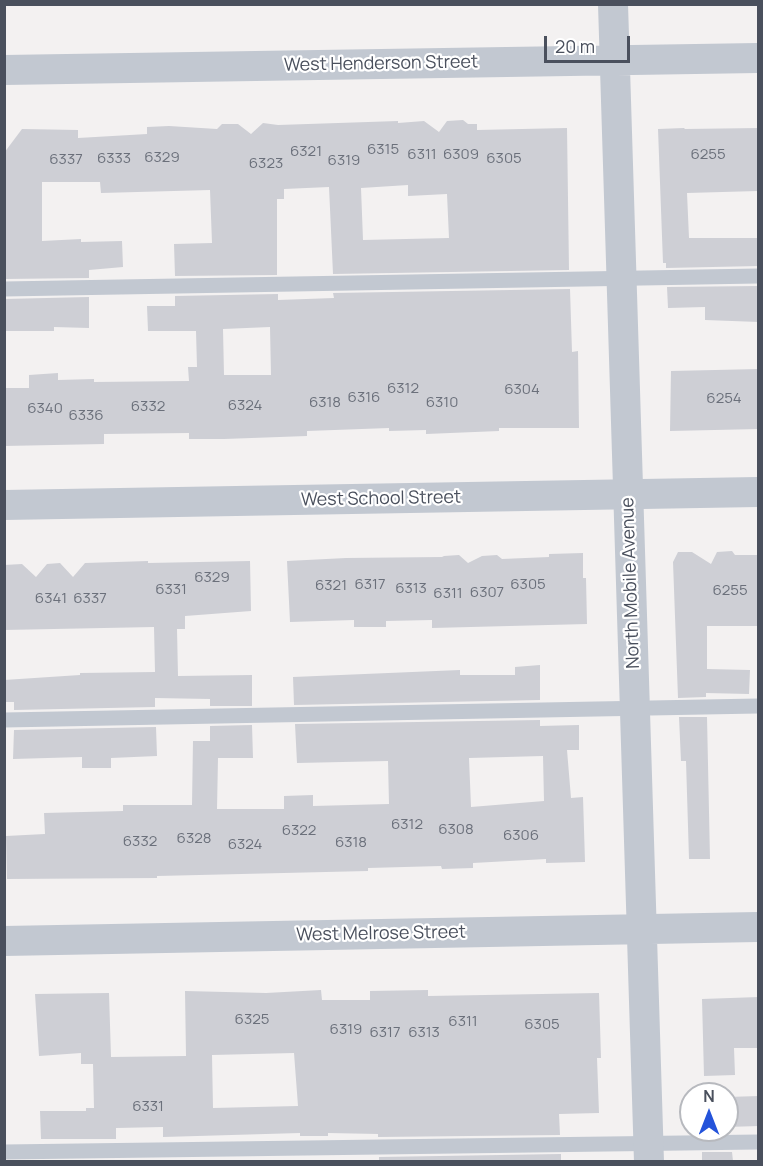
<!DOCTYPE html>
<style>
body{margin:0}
#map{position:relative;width:763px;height:1166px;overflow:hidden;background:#f3f1f1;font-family:Manrope,sans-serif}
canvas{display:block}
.frame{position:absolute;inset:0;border:6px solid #4a505d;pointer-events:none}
.north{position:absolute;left:679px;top:1082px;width:60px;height:60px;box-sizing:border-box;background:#fff;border:2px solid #b7b9be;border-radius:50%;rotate:0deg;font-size:16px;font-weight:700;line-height:24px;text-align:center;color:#4a505d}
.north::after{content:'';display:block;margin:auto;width:21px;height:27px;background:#2453da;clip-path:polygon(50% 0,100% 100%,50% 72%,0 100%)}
.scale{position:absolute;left:544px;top:36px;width:86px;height:27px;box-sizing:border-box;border:3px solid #4a505d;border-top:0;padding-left:8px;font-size:18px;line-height:21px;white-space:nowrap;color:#4a505d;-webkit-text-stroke:4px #fff;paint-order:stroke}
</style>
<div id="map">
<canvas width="763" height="1166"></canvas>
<div class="frame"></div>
<div class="north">N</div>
<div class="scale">20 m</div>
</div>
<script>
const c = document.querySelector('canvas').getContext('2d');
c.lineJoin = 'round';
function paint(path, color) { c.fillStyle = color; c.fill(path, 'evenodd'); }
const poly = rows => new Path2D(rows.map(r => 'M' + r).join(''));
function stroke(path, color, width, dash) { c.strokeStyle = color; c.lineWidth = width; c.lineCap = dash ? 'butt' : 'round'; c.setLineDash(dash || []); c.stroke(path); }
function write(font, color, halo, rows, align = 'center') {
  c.font = font + ' Manrope,sans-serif'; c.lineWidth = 4.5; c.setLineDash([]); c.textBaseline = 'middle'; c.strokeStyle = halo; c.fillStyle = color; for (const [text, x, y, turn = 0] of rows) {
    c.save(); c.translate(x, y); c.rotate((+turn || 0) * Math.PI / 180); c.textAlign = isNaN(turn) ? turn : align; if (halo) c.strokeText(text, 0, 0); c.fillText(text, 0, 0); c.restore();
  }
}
paint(poly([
 [463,120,468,124,477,124,477,130,567,128,569,270,333,274,329,187,284,189,284,199,277,199,277,275,175,276,174,244,212,243,210,190,101,193,100,182,42,182,42,241,81,239,81,242,122,241,123,267,89,270,89,278,4,279,4,153,22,129,78,130,78,138,147,134,147,127,169,126,217,129,222,124,238,124,251,134,263,123,278,125,398,121,398,123,424,121,439,132,447,121],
 [408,185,408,196,447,194,449,238,363,240,361,188],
 [684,128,685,129,759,128,758,191,687,193,689,238,759,238,759,266,666,268,666,263,663,263,658,129],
 [759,286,759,322,705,320,705,307,668,308,667,287],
 [570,289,572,352,578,351,579,428,499,428,499,431,426,434,426,430,389,431,389,428,307,431,307,436,224,439,189,439,189,433,104,434,104,444,4,446,4,388,29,388,29,375,58,373,58,380,94,379,94,382,189,381,188,367,197,367,196,331,148,331,147,306,175,306,175,296,278,294,278,300,334,298,333,293],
 [270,327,271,375,224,375,223,329],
 [89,297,89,328,54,327,54,331,4,331,4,299],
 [759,369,759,429,670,431,671,371],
 [732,551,735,555,759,555,759,626,707,626,707,669,750,670,749,694,706,693,706,697,678,698,673,562,678,552,692,552,711,564,717,552],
 [583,553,583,578,586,578,587,624,432,628,432,620,386,621,386,627,354,627,354,620,290,622,287,561,346,558,442,557,444,556,459,555,468,563,482,556,497,555,502,559,549,557,549,554],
 [148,561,148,563,250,561,251,611,185,616,185,629,177,629,178,676,252,675,252,706,210,706,210,699,155,698,155,707,14,710,14,702,4,702,4,680,80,675,80,673,155,672,154,627,4,630,4,565,22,564,36,577,47,564,60,563,73,577,85,563],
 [540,665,540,700,294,705,293,677,460,670,460,675,515,675,515,667],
 [679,717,707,717,710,859,689,859,686,761,681,761],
 [540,720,540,726,579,725,579,750,567,750,571,798,583,797,585,862,546,863,546,859,473,863,473,868,442,869,441,866,368,868,368,871,157,876,157,878,7,879,6,836,45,834,44,813,123,811,123,805,192,805,193,741,210,741,210,726,252,725,253,758,218,758,217,809,284,809,284,796,313,795,313,806,389,804,388,761,297,763,295,724],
 [543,756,544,801,471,807,469,758],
 [156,727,157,756,111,758,111,768,82,768,82,757,13,759,14,730],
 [321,990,322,1000,370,1000,370,991,428,990,428,996,599,993,601,1058,597,1058,599,1113,559,1114,560,1135,378,1137,378,1134,328,1133,328,1136,300,1136,300,1133,163,1137,163,1127,116,1128,116,1139,41,1139,40,1111,86,1111,86,1108,94,1108,93,1064,81,1064,81,1053,39,1056,35,994,109,993,111,1057,186,1056,185,991,266,993],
 [294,1053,298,1106,213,1108,212,1055],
 [759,997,759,1048,734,1048,735,1075,704,1076,702,999],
 [759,1096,759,1126,727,1127,727,1097],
 [702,1152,732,1152,733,1161,702,1161],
 [561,1154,561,1161,379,1161,379,1157]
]), '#cecfd5');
stroke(poly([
 [4,289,758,276],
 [4,720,758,706],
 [4,1152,758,1142]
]), '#c2c8d1', 15);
stroke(poly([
 [613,4,649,1162],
 [4,70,758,58],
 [4,505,758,492],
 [4,941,758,927]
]), '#c2c8d1', 30);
write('15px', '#6b707b', null, [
 ["6315",383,150],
 ["6321",306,152],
 ["6311",422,155],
 ["6309",461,155],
 ["6255",708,155],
 ["6329",162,158],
 ["6333",114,159],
 ["6305",504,159],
 ["6337",66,160],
 ["6319",344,161],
 ["6323",266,164],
 ["6312",403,389],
 ["6304",522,390],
 ["6316",364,398],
 ["6254",724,399],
 ["6318",325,403],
 ["6310",442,403],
 ["6324",245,406],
 ["6332",148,407],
 ["6340",45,409],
 ["6336",86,416],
 ["6329",212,578],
 ["6317",370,585],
 ["6305",528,585],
 ["6321",331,586],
 ["6313",411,589],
 ["6331",171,590],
 ["6255",730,591],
 ["6307",487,593],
 ["6311",448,594],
 ["6341",51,599],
 ["6337",90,599],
 ["6312",407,825],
 ["6308",456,830],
 ["6322",299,831],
 ["6306",521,836],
 ["6328",194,839],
 ["6332",140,842],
 ["6318",351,843],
 ["6324",245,845],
 ["6325",252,1020],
 ["6311",463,1022],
 ["6305",542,1025],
 ["6319",346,1030],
 ["6317",385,1033],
 ["6313",424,1033],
 ["6331",148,1107]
]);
write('18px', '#4a505d', '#fff', [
 ["West Henderson Street",381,64,-1],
 ["West School Street",381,499,-1],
 ["North Mobile Avenue",631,583,-92],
 ["West Melrose Street",381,934,-1]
]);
</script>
